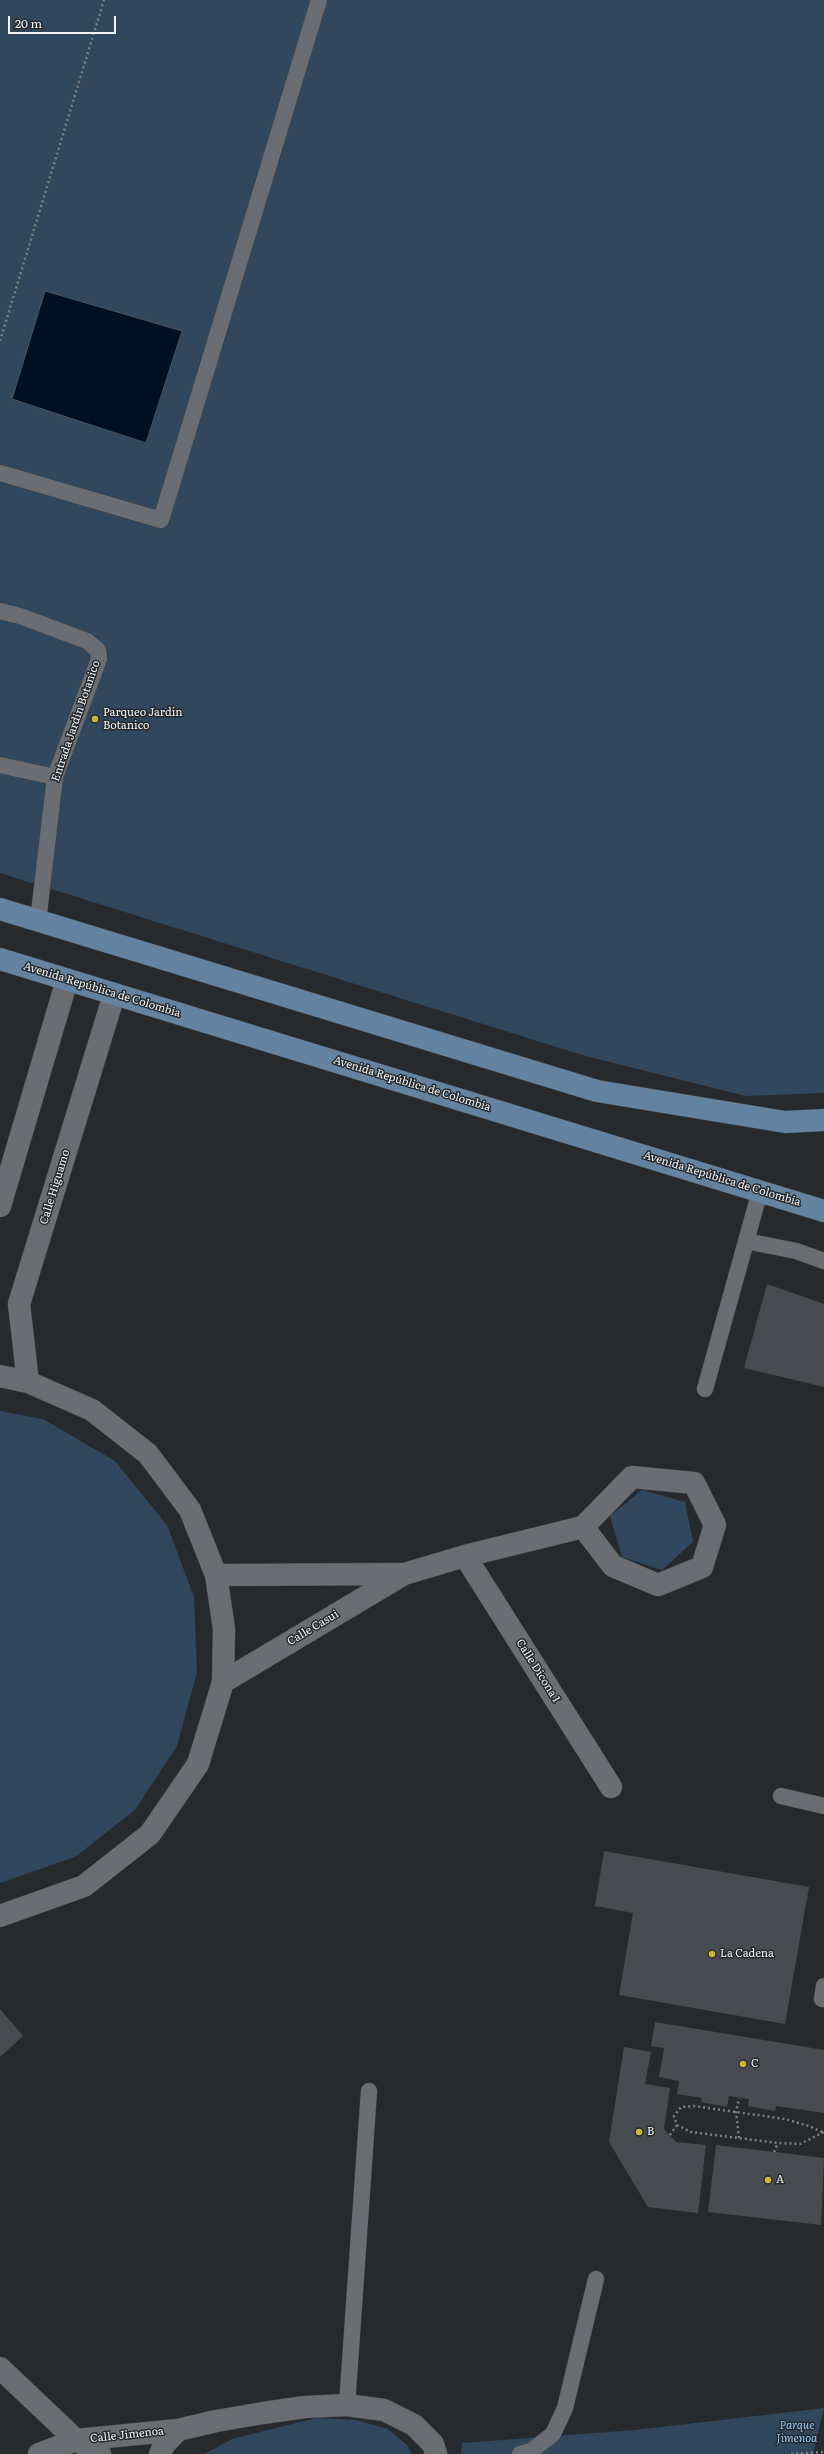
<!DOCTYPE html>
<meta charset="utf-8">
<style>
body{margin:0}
#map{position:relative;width:824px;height:2454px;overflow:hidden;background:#262a2d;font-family:Literata,serif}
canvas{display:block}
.scale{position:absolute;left:8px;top:16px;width:108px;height:18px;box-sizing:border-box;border:2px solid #f1f4f6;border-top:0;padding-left:5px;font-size:12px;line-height:14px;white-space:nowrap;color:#f1f4f6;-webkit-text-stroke:3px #262a2d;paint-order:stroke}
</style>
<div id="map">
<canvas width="824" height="2454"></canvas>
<div class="scale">20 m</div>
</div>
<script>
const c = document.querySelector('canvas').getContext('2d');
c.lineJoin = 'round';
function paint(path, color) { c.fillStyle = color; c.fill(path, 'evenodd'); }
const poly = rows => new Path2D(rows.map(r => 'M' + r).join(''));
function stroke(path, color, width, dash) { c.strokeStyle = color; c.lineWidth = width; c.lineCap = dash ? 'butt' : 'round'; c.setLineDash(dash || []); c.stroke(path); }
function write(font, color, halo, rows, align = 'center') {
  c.font = font + ' Literata,serif'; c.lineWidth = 3; c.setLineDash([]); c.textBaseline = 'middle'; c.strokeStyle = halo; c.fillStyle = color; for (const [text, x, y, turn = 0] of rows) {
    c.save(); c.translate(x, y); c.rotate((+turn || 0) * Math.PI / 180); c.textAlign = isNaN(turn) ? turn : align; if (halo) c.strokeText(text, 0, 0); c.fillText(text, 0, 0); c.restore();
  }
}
paint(poly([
 [0,0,824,0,824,1093,746,1096,582,1055,0,873],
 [0,1411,43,1419,115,1461,167,1525,194,1597,197,1672,177,1746,135,1810,75,1857,0,1883],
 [642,1490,685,1502,693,1542,662,1570,622,1557,610,1516],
 [824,2408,813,2454,461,2454,462,2443,635,2430],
 [316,2418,356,2420,388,2429,407,2445,412,2454,204,2454,232,2439]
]), '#30475d');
const water = poly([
 [45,291,182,331,146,443,12,399,45,291]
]);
paint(water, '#000f22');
stroke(water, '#485462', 1);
paint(poly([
 [767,1284,824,1304,824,1387,744,1368],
 [604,1851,809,1887,785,2024,619,1995,633,1913,595,1906],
 [0,2009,23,2036,0,2057],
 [655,2022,824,2050,824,2113,776,2106,775,2111,748,2106,749,2099,729,2096,727,2107,701,2102,702,2098,677,2094,679,2081,659,2077,664,2048,651,2046],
 [624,2047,651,2052,645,2084,670,2088,664,2129,676,2142,706,2145,698,2213,648,2207,609,2142],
 [716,2145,824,2158,821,2225,708,2212]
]), '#484c50');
const lane = poly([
 [0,473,161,520,319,0],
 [0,611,20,616,87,641,98,650,99,659,55,777,38,921],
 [0,765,55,777],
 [746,1241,796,1251,824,1261],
 [705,1389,760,1191],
 [781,1796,824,1806],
 [824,1986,822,1999,824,1999],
 [347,2405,369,2091],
 [520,2454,531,2451,553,2434,565,2408,596,2279]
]);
const street = poly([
 [0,1206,67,980],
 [0,1376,28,1382,92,1410,148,1454,190,1510,216,1575,224,1629,223,1682,198,1764,150,1834,84,1886,0,1916],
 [28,1382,19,1304,114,995],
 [465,1556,611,1787],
 [216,1575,402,1574],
 [223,1682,404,1574,465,1556,583,1527,632,1477,694,1483,715,1525,702,1567,658,1585,613,1566,583,1527],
 [0,2368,76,2440,100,2454],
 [39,2454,76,2440,178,2430],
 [160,2454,164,2445,178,2430,216,2421,263,2413,305,2407,347,2405,384,2410,414,2425,433,2444,436,2454]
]);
const primary = poly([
 [0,909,597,1091,785,1122,824,1120],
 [0,959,824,1211]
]);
stroke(lane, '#45484b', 17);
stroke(street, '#45484b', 23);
stroke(primary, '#45484b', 23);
stroke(poly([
 [0,341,104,0],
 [822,2132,809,2126,785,2119,694,2106,681,2107,674,2116,677,2125,691,2132,778,2143,800,2144,824,2132],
 [670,2135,677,2125],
 [739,2138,736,2112,739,2098],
 [774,2152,778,2143],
 [791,2454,824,2452]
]), '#7e8184', 2.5, [2, 3]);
stroke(lane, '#6a6e72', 16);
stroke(street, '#6a6e72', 22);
stroke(primary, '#6383a1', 22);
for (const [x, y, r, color] of [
 [95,719,4,"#d0b836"],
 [712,1954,4,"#d0b836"],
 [743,2064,4,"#d0b836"],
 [639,2132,4,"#d0b836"],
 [768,2180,4,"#d0b836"]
]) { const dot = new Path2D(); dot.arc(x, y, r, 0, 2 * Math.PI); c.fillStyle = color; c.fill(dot); stroke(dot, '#262a2d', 1.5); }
write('11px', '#f1f4f6', '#262a2d', [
 ["Parqueo Jardin",103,713],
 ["Botanico",103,726],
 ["La Cadena",720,1954],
 ["C",751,2064],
 ["B",647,2132],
 ["A",776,2180]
], 'left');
write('11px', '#f1f4f6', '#262a2d', [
 ["Entrada Jardin Botanico",76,721,-71],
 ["Avenida República de Colombia",102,990,17],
 ["Avenida República de Colombia",412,1084,17],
 ["Avenida República de Colombia",722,1179,17],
 ["Calle Higuamo",55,1187,-73],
 ["Calle Casui",313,1628,-31],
 ["Calle Dicona I",538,1671,58],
 ["Calle Jimenoa",127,2435,-6]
]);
write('italic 11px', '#8fc4f7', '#262a2d', [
 ["Parque",797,2426],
 ["Jimenoa",797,2439]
]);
</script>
